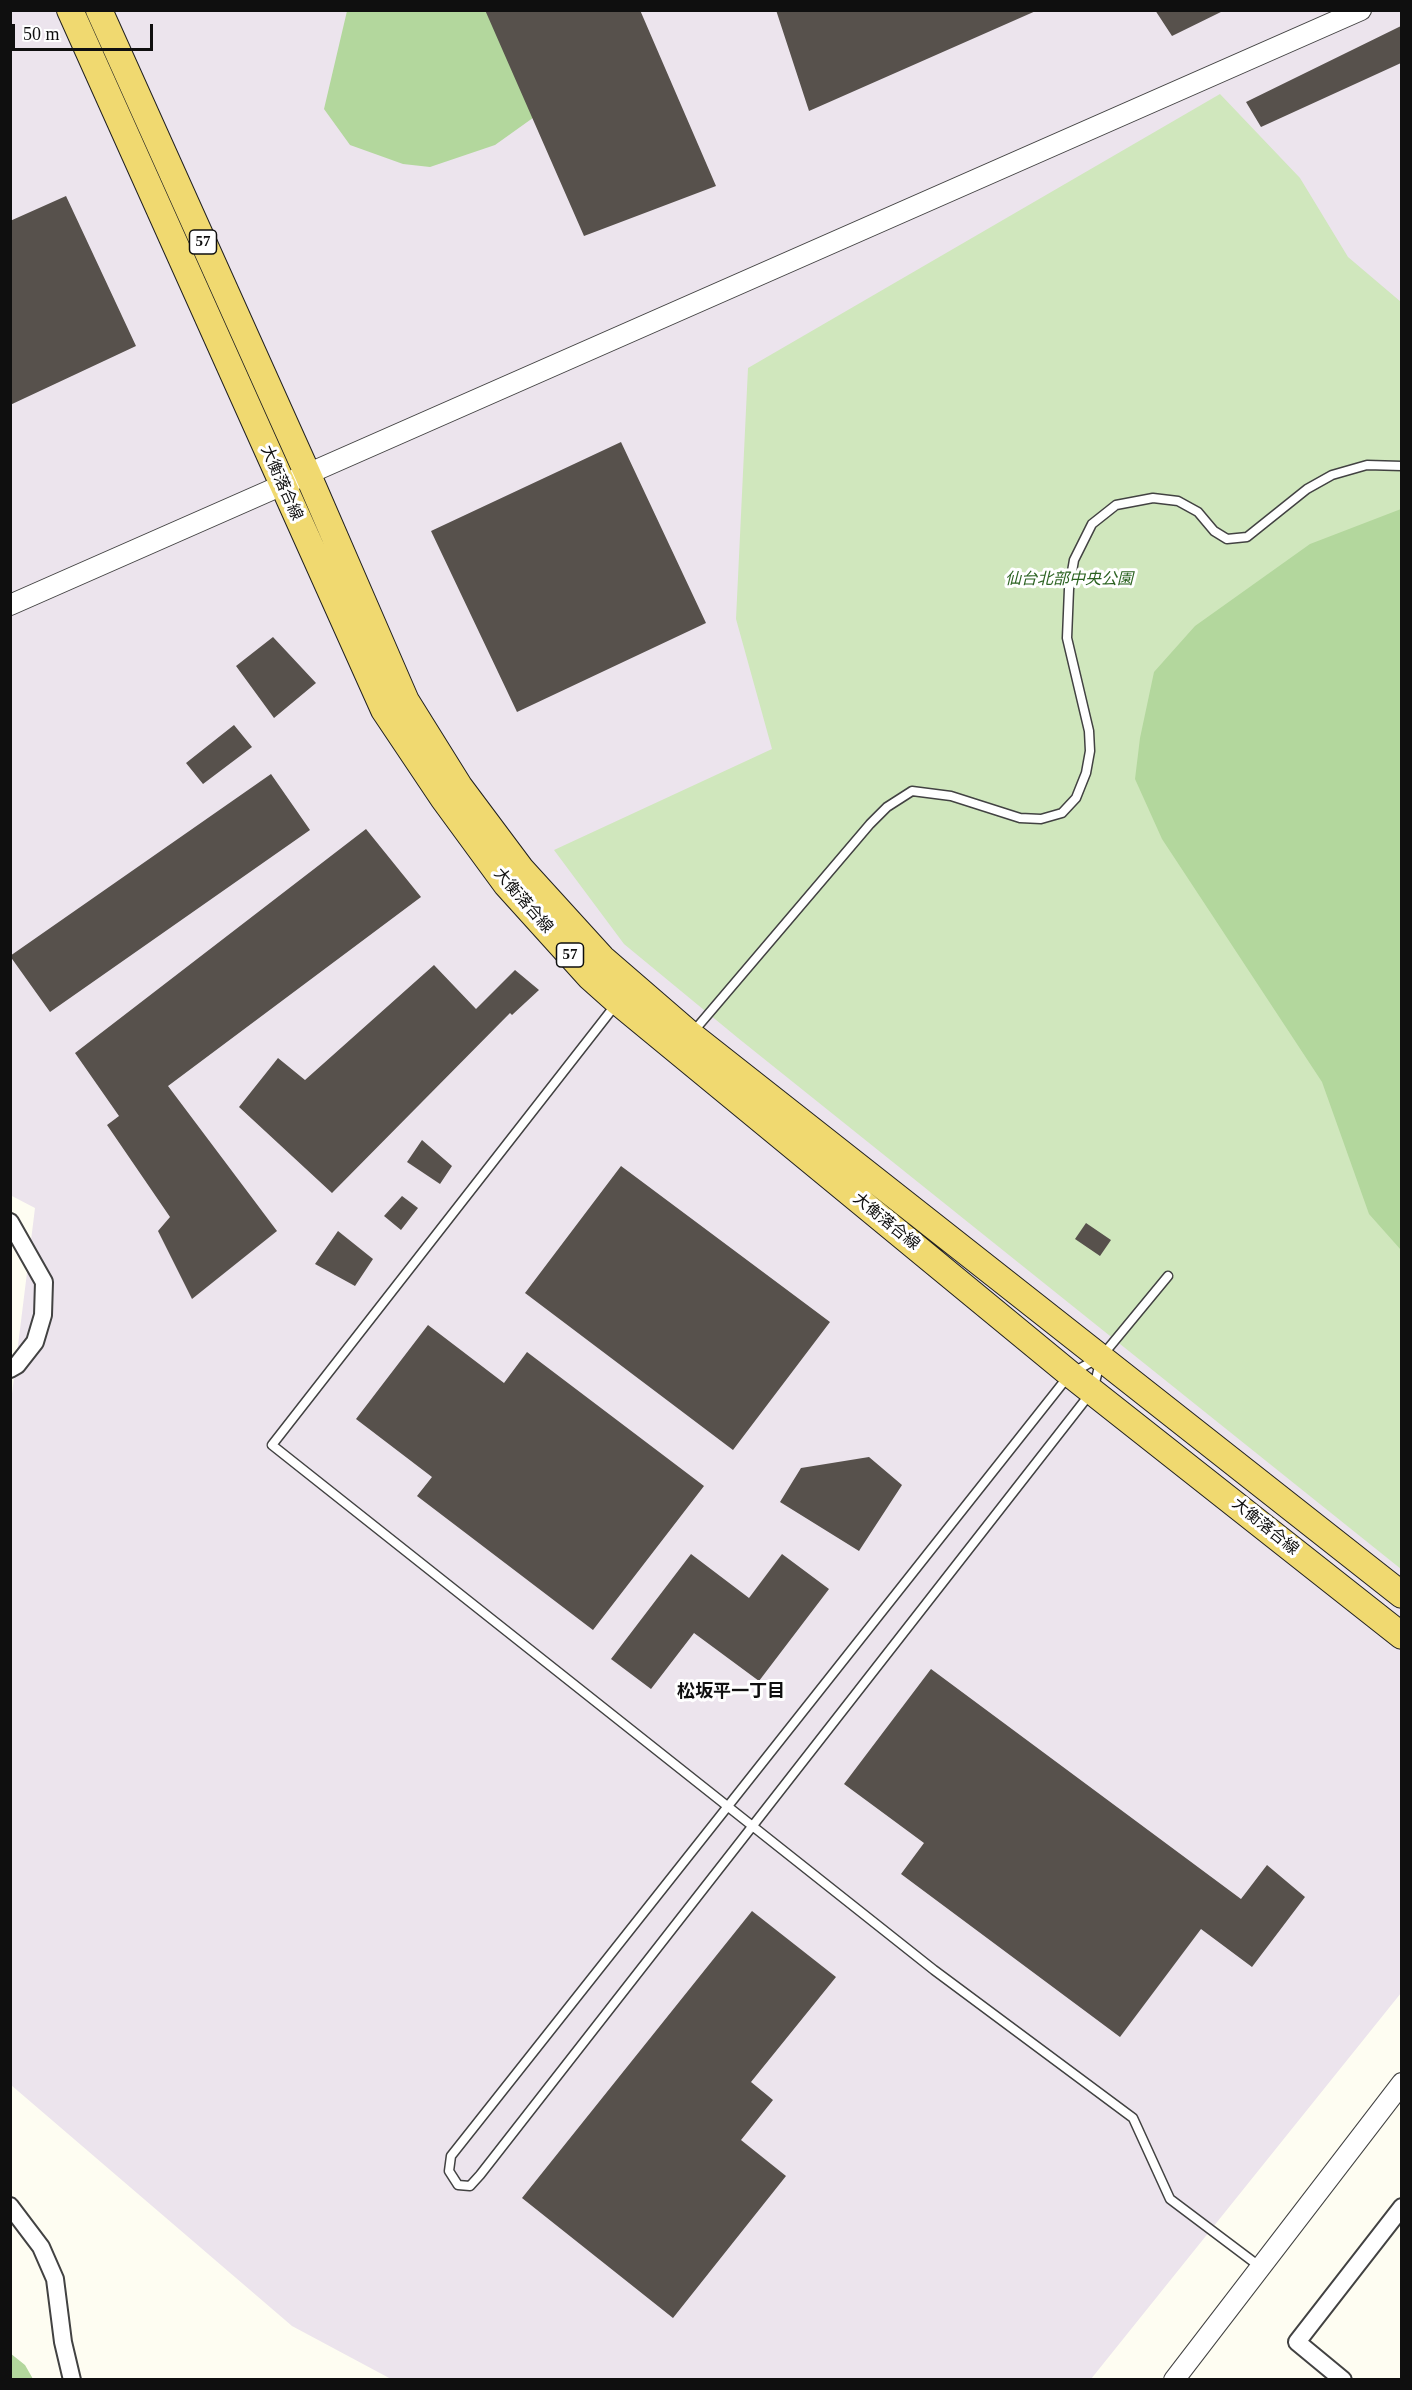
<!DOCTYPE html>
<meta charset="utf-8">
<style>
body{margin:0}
#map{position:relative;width:1412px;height:2390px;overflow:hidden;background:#fefdf2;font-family:"Times New Roman",serif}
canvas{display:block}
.frame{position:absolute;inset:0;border:12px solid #0f0f0f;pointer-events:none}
.scale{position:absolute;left:12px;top:24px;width:141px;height:27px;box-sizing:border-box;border:3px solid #0f0f0f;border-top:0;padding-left:8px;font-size:18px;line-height:21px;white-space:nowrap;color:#0f0f0f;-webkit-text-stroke:4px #fff;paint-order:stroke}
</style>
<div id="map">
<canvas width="1412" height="2390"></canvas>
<div class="frame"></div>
<div class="scale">50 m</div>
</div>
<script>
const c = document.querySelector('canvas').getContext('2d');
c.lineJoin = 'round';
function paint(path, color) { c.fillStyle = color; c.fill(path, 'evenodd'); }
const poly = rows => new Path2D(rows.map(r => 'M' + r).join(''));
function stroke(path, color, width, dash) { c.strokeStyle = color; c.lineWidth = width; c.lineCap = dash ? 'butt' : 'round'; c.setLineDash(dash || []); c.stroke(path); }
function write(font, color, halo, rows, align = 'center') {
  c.font = font + ' "Times New Roman","Noto Sans JP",serif'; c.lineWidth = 6; c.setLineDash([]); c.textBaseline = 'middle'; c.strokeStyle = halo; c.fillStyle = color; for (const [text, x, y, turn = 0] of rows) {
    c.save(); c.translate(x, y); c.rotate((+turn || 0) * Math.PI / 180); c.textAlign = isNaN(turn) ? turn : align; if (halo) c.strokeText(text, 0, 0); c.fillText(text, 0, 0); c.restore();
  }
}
paint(poly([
 [11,11,1401,11,1401,1993,1091,2379,391,2379,292,2326,11,2085,10,1410,35,1208,10,1195]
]), '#ece4ed');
paint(poly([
 [1220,94,1300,178,1348,257,1401,302,1401,1569,738,1038,624,944,554,850,772,749,736,619,748,368]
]), '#d0e7bd');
paint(poly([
 [347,11,621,11,558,100,495,145,430,167,403,164,350,145,324,109],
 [1401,509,1401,1250,1369,1214,1322,1082,1162,839,1135,779,1140,738,1154,672,1195,626,1310,544],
 [10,2353,25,2365,33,2379,11,2379]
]), '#b3d79d');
paint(poly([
 [485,10,640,10,716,186,584,236],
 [776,10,1038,10,809,111],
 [1155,10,1225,10,1172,36],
 [1401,26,1401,63,1261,127,1246,102],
 [66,196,136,346,10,405,10,221],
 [621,442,706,623,517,712,431,531],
 [273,637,316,683,274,718,236,666],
 [234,725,252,747,203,784,186,763],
 [271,774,310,830,50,1012,10,956],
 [366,829,421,897,168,1086,277,1231,192,1299,158,1231,170,1217,107,1125,119,1116,75,1053],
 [434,965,476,1009,515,970,539,990,512,1015,510,1013,332,1193,239,1107,278,1058,305,1080],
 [422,1140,452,1166,440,1184,407,1162],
 [621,1166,830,1322,733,1450,525,1293],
 [402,1196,418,1208,401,1230,384,1216],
 [1086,1223,1111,1240,1100,1256,1075,1239],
 [338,1231,373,1259,355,1286,315,1264],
 [428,1325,504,1383,527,1352,704,1486,593,1630,417,1496,432,1477,356,1419],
 [869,1457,902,1485,859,1551,780,1502,801,1468],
 [691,1554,749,1598,782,1554,829,1589,759,1681,694,1633,651,1689,611,1659],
 [931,1669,1241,1899,1267,1865,1305,1897,1252,1967,1201,1929,1120,2037,901,1874,924,1843,844,1784],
 [752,1911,836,1977,751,2082,773,2100,741,2140,786,2176,673,2318,522,2198]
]), '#57514c');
const service = poly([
 [617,1003,272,1445,934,1970,1133,2118,1170,2199,1259,2266],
 [693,1032,870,824,887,807,912,791,951,796,1020,818,1041,819,1062,813,1076,798,1086,773,1090,751,1089,731,1067,638,1069,589,1074,560,1092,524,1116,505,1153,498,1178,501,1198,512,1214,531,1227,539,1247,537,1307,489,1332,475,1367,465,1402,466],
 [1100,1363,1093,1390,480,2175,470,2186,458,2185,449,2171,451,2156,1070,1374,1102,1356,1168,1276]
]);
const minor = poly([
 [10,1222,44,1282,43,1315,35,1342,17,1365,10,1369],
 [10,2206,41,2247,55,2279,63,2342,72,2380],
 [1343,2380,1297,2342,1402,2207]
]);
const tertiary = poly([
 [10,605,1361,10],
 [1174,2380,1402,2083]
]);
const primary = poly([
 [70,10,384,710,443,798,506,884,590,977,618,1002,1070,1374,1402,1636],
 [99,10,308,475,406,701,459,786,521,869,602,958,691,1035,1402,1595]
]);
stroke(service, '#424242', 11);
stroke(minor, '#424242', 20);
stroke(tertiary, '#424242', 22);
stroke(primary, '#202020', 28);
stroke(service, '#fff', 8);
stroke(minor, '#fff', 16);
stroke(tertiary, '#fff', 20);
stroke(primary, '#f0d970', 26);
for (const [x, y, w] of [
 [203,242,27],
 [570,955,27]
]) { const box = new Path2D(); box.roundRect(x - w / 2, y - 12, w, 24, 4.5); c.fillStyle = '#fff'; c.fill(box); stroke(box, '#0f0f0f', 1.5); }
write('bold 15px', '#0f0f0f', null, [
 ["57",203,242],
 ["57",570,955]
]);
write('16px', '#0f0f0f', '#fff', [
 ["大衡落合線",281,483,66],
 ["大衡落合線",523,901,49],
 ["大衡落合線",886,1222,39],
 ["大衡落合線",1265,1527,39]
]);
write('italic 16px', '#2c6322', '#fff', [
 ["仙台北部中央公園",1069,580]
]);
write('bold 18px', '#0f0f0f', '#fff', [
 ["松坂平一丁目",731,1692]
]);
</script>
